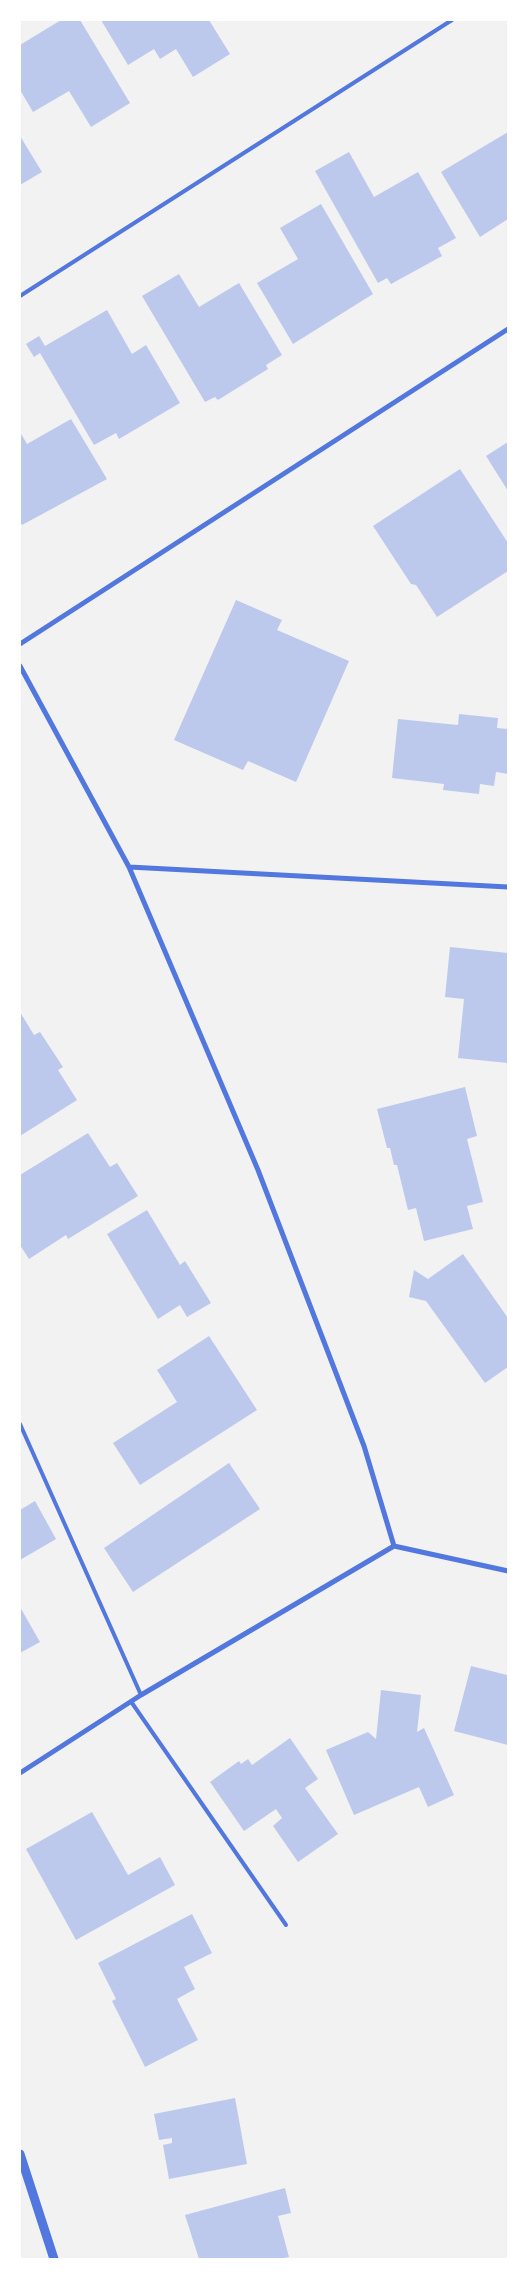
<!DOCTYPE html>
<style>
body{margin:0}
#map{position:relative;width:528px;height:2279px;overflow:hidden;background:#f2f2f2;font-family:"Sofia Sans Condensed",sans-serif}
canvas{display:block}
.frame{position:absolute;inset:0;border:21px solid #fff;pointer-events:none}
</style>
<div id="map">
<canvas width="528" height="2279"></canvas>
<div class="frame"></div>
</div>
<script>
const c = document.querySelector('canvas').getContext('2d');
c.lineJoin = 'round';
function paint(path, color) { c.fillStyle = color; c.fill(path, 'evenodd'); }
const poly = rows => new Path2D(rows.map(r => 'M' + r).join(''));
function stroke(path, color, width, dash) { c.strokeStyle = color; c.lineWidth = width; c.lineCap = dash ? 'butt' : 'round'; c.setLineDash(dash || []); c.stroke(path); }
paint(poly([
 [61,20,80,20,130,103,91,127,69,91,33,112,20,90,20,45],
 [101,20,209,20,230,54,193,77,176,49,160,59,154,49,128,65],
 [508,132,508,219,480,237,441,172],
 [20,136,42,172,20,185],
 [349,152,374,197,418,172,456,238,438,248,442,256,391,284,387,278,378,283,315,171],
 [321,204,373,294,293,344,257,283,298,259,280,228],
 [179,274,199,307,239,283,282,355,266,365,268,369,218,400,215,397,205,402,142,296],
 [107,310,132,354,146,345,180,403,119,439,116,433,94,445,40,353,34,357,26,344,39,336,45,346],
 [71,419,107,479,22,525,20,522,20,432,27,444],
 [508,442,508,491,486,456],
 [460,469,508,543,508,571,437,617,416,585,411,584,373,526],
 [236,600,282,620,277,630,349,661,296,782,248,761,243,770,174,740],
 [459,714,498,718,497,728,508,729,508,774,496,772,494,786,480,784,479,794,443,790,444,784,392,778,398,719,458,725],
 [450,947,508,953,508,1063,458,1058,464,999,445,997],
 [20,1012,34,1035,40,1032,63,1067,58,1070,77,1100,20,1136],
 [465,1087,477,1136,467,1139,483,1202,467,1206,473,1229,424,1241,416,1208,408,1210,397,1165,394,1165,390,1148,387,1148,377,1109],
 [88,1133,110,1167,117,1163,138,1196,68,1239,66,1235,29,1259,20,1245,20,1175],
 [147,1210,180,1265,185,1261,211,1303,187,1317,180,1305,158,1319,107,1234],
 [463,1254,508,1318,508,1367,485,1383,426,1301,409,1297,414,1270,428,1279],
 [209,1336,257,1410,140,1485,113,1443,177,1402,157,1370],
 [229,1463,260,1509,133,1592,104,1548],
 [35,1501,56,1539,20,1560,20,1510],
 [20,1607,40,1642,20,1653],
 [471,1666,507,1675,508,1745,454,1731],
 [381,1690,421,1695,417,1732,424,1728,454,1795,428,1807,419,1787,354,1815,326,1750,368,1732,376,1739],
 [290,1738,318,1779,305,1788,338,1834,298,1862,273,1826,282,1818,276,1809,244,1831,210,1782,239,1761,241,1764,248,1759,252,1765],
 [92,1812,128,1875,160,1857,175,1885,76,1940,26,1849],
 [192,1914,212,1953,184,1967,195,1989,177,1999,198,2040,145,2067,112,2001,116,1999,98,1963],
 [235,2098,247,2164,169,2179,163,2145,172,2143,172,2138,159,2140,154,2114],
 [285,2188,291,2213,278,2216,289,2257,280,2259,199,2259,185,2215]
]), '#bdc9ec');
stroke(poly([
 [20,296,452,20],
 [20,1424,141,1695],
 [132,1703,286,1925]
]), '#5277de', 4);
stroke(poly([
 [20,644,508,329],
 [20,666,129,867,258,1170,364,1446,394,1546],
 [129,867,508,887],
 [20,1773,141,1695,394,1546,508,1571]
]), '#5277de', 5);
stroke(poly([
 [20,2154,54,2259]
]), '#5277de', 9);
</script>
